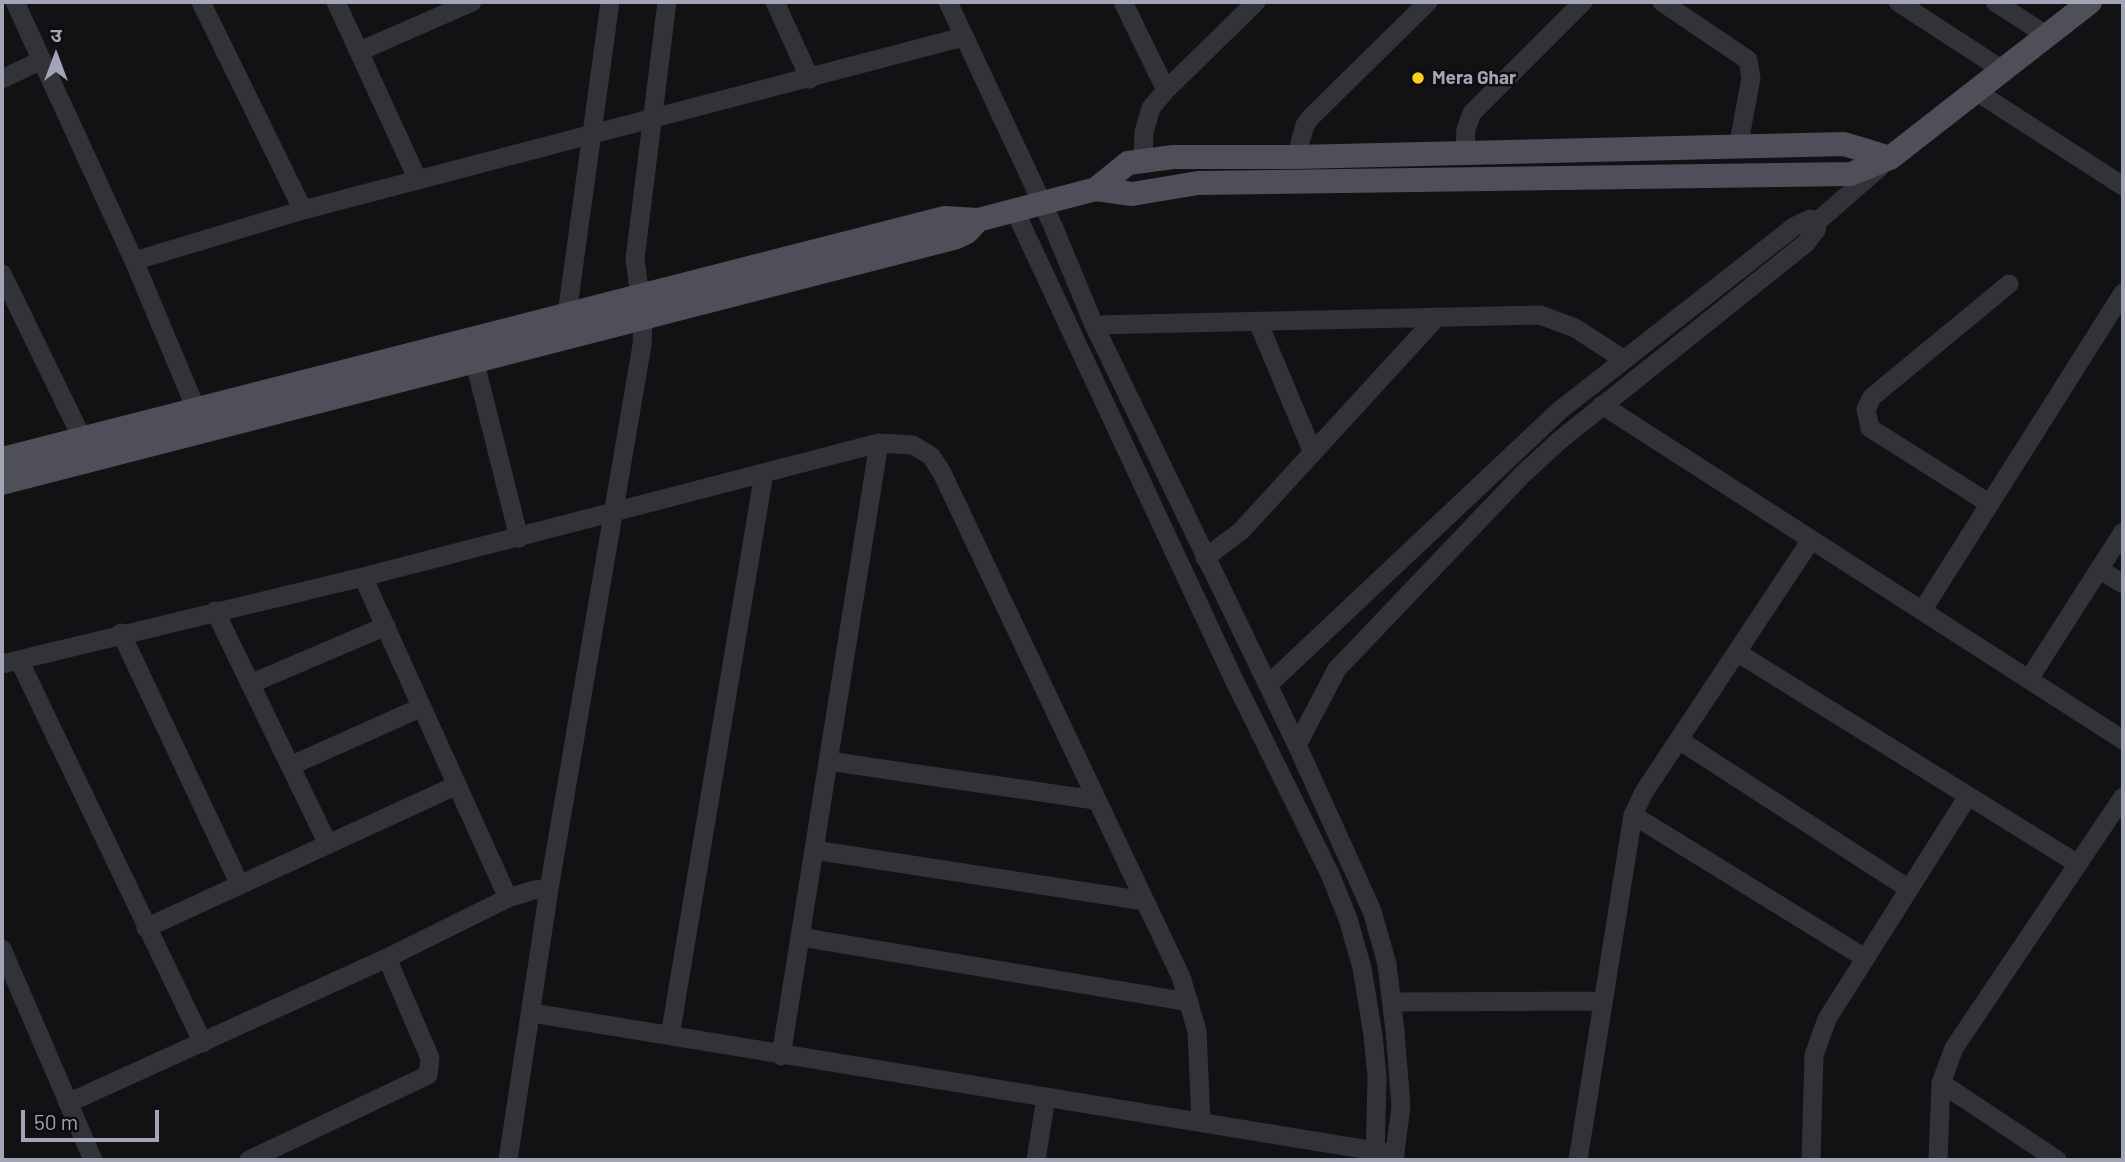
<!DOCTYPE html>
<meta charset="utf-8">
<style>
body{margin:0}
#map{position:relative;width:2125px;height:1162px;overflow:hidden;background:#121113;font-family:Barlow,"Noto Sans Devanagari",sans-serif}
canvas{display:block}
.frame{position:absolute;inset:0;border:4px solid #a1a5b5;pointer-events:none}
.north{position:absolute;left:21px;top:21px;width:70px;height:70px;-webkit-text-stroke:5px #0d0c0e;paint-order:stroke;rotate:0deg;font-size:19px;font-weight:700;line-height:28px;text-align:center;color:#a1a5b5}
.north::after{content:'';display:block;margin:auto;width:24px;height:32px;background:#a1a5b5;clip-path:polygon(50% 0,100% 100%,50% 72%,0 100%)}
.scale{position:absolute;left:21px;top:1110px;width:138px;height:32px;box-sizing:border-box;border:4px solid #a1a5b5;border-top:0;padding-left:9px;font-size:21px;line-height:24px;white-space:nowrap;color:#a1a5b5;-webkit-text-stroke:5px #0d0c0e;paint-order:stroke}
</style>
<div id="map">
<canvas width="2125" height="1162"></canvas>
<div class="frame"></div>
<div class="north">उ</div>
<div class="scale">50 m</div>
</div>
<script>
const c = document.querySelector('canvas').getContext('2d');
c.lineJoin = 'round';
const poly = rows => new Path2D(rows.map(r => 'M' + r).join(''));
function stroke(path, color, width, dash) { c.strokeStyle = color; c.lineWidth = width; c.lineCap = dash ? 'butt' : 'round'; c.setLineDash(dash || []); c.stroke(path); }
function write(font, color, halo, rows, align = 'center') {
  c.font = font + ' Barlow,sans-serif'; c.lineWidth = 5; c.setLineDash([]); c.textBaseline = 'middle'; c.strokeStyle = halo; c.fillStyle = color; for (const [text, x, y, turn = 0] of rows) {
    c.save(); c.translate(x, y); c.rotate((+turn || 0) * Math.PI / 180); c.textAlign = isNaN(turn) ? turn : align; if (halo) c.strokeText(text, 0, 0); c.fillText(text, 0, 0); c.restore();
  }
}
stroke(poly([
 [15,2,134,261,202,423],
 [201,2,303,210],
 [336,2,418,180],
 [775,2,810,79],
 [948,2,1053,226,1094,325,1297,745,1372,911,1387,964,1395,1031,1401,1106,1394,1160],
 [1123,2,1166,90],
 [1662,2,1748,60,1751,78,1738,148],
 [1898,2,2001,69],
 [1995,2,2046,35],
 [360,51,472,2],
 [2,79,42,60],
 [1974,90,2123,186],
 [1465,154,1466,129,1472,113,1583,2],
 [1296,157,1305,125,1311,117,1428,2],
 [1143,159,1144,132,1151,108,1166,90,1256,2],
 [1015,211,1235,682,1330,874,1348,919,1362,968,1373,1035,1377,1077,1375,1160],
 [134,261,303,210,963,37],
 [2,274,82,438],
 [1258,322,1313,453],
 [1094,325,1540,315,1575,328,1623,359],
 [568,327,567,314,610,2],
 [471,347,519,538],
 [1602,405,2123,740],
 [1990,504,1870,428,1866,409,1872,397,2009,284],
 [1205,558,1241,531,1437,317],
 [2099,569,2123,584],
 [363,577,508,898],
 [215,611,328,844],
 [1922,611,2123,293],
 [121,633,240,885],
 [1738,653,2078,864],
 [19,660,203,1043],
 [2,664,363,577,879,443,913,445,931,456,942,473,1181,977,1197,1031,1201,1122],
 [2029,679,2123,532],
 [250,684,386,626],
 [1268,685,1559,411,1795,226,1810,219,1818,221],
 [1679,740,1909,889],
 [1297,745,1337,669,1522,475,1560,440,1806,243,1816,230,1818,221,1880,167],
 [828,761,1095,800],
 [290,766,422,707],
 [1633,815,1865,958],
 [814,850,1145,901],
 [146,928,457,785],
 [800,937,1189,1002],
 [2,949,93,1160],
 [1392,1002,1603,1001],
 [532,1013,1387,1153],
 [670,1036,764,473],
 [781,1056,879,443],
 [1941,1083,2057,1160],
 [68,1103,387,958,508,898,534,890,549,889],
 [249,1160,428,1075,430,1058,387,958],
 [508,1160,549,889,642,345,643,320,635,259,667,2],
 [1036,1160,1046,1097],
 [1578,1160,1633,815,1644,792,1811,540],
 [1811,1160,1814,1055,1827,1019,1968,796],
 [1938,1160,1941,1083,1954,1048,2123,797]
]), '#323239', 19);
stroke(poly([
 [1096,189,1128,163,1173,157,1296,157,1844,144,1890,158],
 [2,459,945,218,978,220,1096,189,1132,194,1198,183,1851,174,1890,158,2090,2],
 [2,483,954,238,967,232,978,220]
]), '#4e4f58', 24);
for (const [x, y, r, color] of [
 [1418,78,7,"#ffcf1e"]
]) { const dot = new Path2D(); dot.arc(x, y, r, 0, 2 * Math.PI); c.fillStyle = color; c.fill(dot); stroke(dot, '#0d0c0e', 2.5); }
write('bold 19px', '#a1a5b5', '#0d0c0e', [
 ["Mera Ghar",1432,78]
], 'left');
</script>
